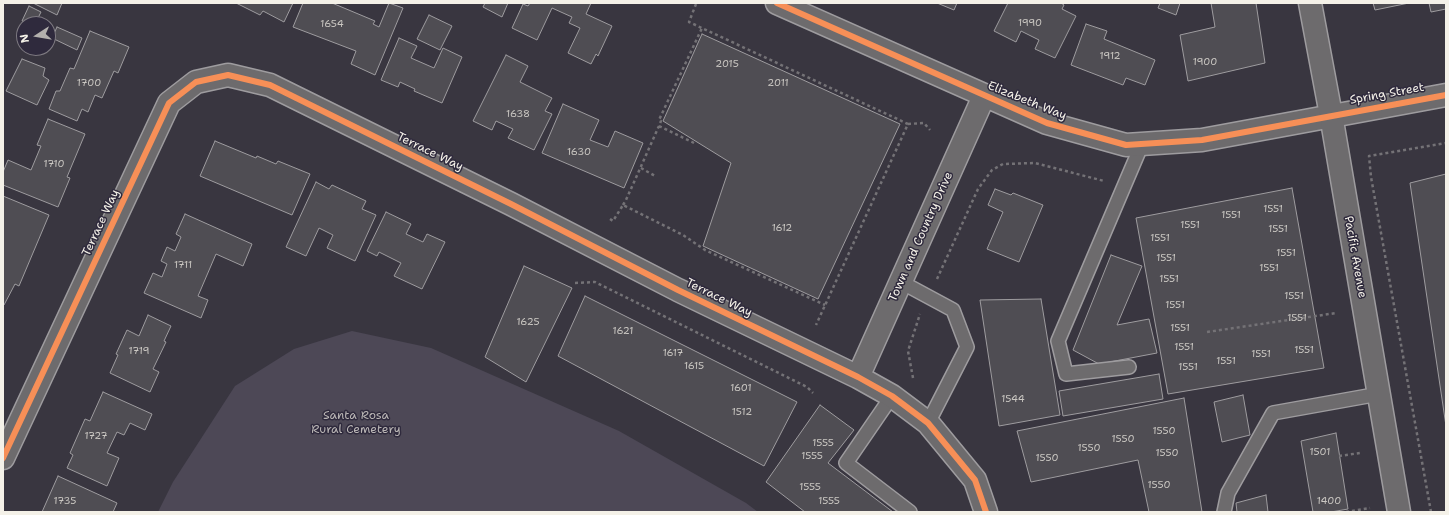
<!DOCTYPE html>
<style>
body{margin:0}
#map{position:relative;width:1449px;height:515px;overflow:hidden;background:#393640;font-family:"Shantell Sans",sans-serif}
canvas{display:block}
.frame{position:absolute;inset:0;border:4px solid #f4f1e8;pointer-events:none}
.north{position:absolute;left:16px;top:16px;width:40px;height:40px;box-sizing:border-box;background:#2f2a3d;border:1px solid #7e7a81;border-radius:50%;rotate:258deg;font-size:11px;font-weight:700;line-height:16px;text-align:center;color:#f4f1e8}
.north::after{content:'';display:block;margin:auto;width:14px;height:18px;background:#b3b0ad;clip-path:polygon(50% 0,100% 100%,50% 72%,0 100%)}
</style>
<div id="map">
<canvas width="1449" height="515"></canvas>
<div class="frame"></div>
<div class="north">N</div>
</div>
<script>
const c = document.querySelector('canvas').getContext('2d');
c.lineJoin = 'round';
function paint(path, color) { c.fillStyle = color; c.fill(path, 'evenodd'); }
const poly = rows => new Path2D(rows.map(r => 'M' + r).join(''));
function stroke(path, color, width, dash) { c.strokeStyle = color; c.lineWidth = width; c.lineCap = dash ? 'butt' : 'round'; c.setLineDash(dash || []); c.stroke(path); }
function write(font, color, halo, rows, align = 'center') {
  c.font = font + ' "Shantell Sans",sans-serif'; c.lineWidth = 3; c.setLineDash([]); c.textBaseline = 'middle'; c.strokeStyle = halo; c.fillStyle = color; for (const [text, x, y, turn = 0] of rows) {
    c.save(); c.translate(x, y); c.rotate((+turn || 0) * Math.PI / 180); c.textAlign = isNaN(turn) ? turn : align; if (halo) c.strokeText(text, 0, 0); c.fillText(text, 0, 0); c.restore();
  }
}
paint(poly([
 [352,331,431,348,619,431,746,503,758,512,158,512,173,482,235,386,294,349]
]), '#4d4856');
const building = poly([
 [33,3,62,3,57,15,33,3],
 [236,3,293,3,284,22,263,11,260,15,236,3],
 [303,3,332,3,375,21,373,24,379,27,389,3,403,8,375,75,351,64,356,51,293,27,303,3],
 [485,3,508,3,502,17,483,7,485,3],
 [530,3,591,3,586,14,612,26,598,56,596,54,591,64,568,53,580,28,569,23,572,17,552,8,537,40,512,28,523,4,528,6,530,3],
 [937,3,957,3,954,10,937,3],
 [1008,3,1061,3,1064,5,1062,9,1076,16,1055,58,1035,49,1039,40,1021,31,1016,42,994,31,1008,3],
 [1160,3,1180,3,1176,15,1158,8,1160,3],
 [1211,3,1256,3,1265,63,1188,81,1180,35,1215,27,1211,3],
 [1373,3,1409,3,1375,10,1373,3],
 [1429,3,1446,3,1446,9,1431,12,1429,3],
 [29,6,41,12,35,24,28,24,22,21,29,6],
 [429,15,452,26,440,50,417,39,429,15],
 [1086,24,1107,31,1104,39,1155,60,1145,85,1126,78,1123,85,1071,65,1086,24],
 [57,27,82,38,77,50,52,38,57,27],
 [90,31,129,47,118,73,114,71,102,98,95,95,88,112,82,109,77,121,49,109,56,91,60,91,70,68,74,69,90,31],
 [702,34,900,124,818,299,703,246,731,163,663,121,702,34],
 [399,38,417,46,411,58,434,68,443,48,462,57,442,103,414,91,415,89,400,82,398,87,381,80,399,38],
 [506,55,528,66,520,82,552,98,545,111,552,114,534,150,508,138,513,129,496,121,492,130,473,121,506,55],
 [22,59,45,68,43,76,49,80,37,105,6,91,22,59],
 [563,104,599,120,590,140,608,147,615,131,643,143,624,188,542,153,563,104],
 [48,119,85,134,67,177,70,178,58,207,3,185,3,172,8,160,31,170,41,146,37,145,48,119],
 [215,141,256,158,257,156,276,164,278,161,310,174,292,215,200,176,215,141],
 [1446,174,1446,426,1410,183,1446,174],
 [316,182,329,189,332,185,366,201,362,209,376,215,355,261,327,248,333,235,319,228,306,256,286,247,316,182],
 [1292,188,1324,368,1168,394,1136,218,1292,188],
 [995,189,1011,195,1013,193,1043,205,1019,262,987,249,1003,212,988,205,995,189],
 [3,196,49,215,19,286,15,284,4,305,3,304,3,196],
 [386,212,411,224,406,234,423,242,427,234,445,242,422,289,394,276,401,263,379,252,377,256,367,251,386,212],
 [185,214,252,244,243,266,216,254,198,296,208,300,201,318,144,293,153,273,162,277,167,264,161,261,167,247,175,251,181,237,176,234,185,214],
 [1111,255,1142,266,1117,325,1149,319,1157,353,1099,364,1073,350,1111,255],
 [524,266,572,288,526,382,485,357,524,266],
 [585,296,797,402,764,466,558,356,585,296],
 [1041,299,1060,415,999,426,980,300,1041,299],
 [148,315,171,326,164,341,166,342,153,369,159,372,150,392,110,373,118,355,116,354,127,330,139,336,148,315],
 [1159,374,1163,399,1063,416,1059,391,1159,374],
 [103,392,152,414,145,430,130,423,124,435,117,432,107,453,119,458,107,486,67,468,73,455,70,453,85,419,90,421,103,392],
 [1243,395,1250,435,1222,442,1214,402,1243,395],
 [1184,398,1202,512,1149,512,1138,460,1031,482,1017,431,1184,398],
 [820,405,854,430,828,463,893,512,805,512,766,482,820,405],
 [1336,433,1348,509,1331,512,1313,512,1301,441,1336,433],
 [58,476,117,503,113,512,42,512,58,476],
 [1266,495,1268,512,1237,512,1236,503,1266,495]
]);
paint(building, '#4f4d53');
stroke(building, '#9e9c9f', 1);
const lane = poly([
 [901,282,953,310,967,347,928,423],
 [1129,367,1066,374,1058,341,1142,144],
 [892,396,846,463,910,512],
 [1224,512,1228,493,1273,413,1379,394]
]);
const street = poly([
 [777,3,1047,123,1126,145,1202,140,1446,95],
 [858,377,984,96],
 [3,458,169,103,196,82,228,75,270,85,511,204,678,290,858,377,892,396,928,423,975,480,986,512]
]);
const secondary = poly([
 [1310,3,1331,115,1399,512]
]);
stroke(lane, '#9e9c9f', 16);
stroke(street, '#9e9c9f', 25);
stroke(secondary, '#9e9c9f', 25);
stroke(poly([
 [696,4,689,22,908,124,816,325],
 [908,124,924,123,930,130],
 [659,126,694,143],
 [641,168,655,176],
 [623,205,626,200,659,126,661,121,659,120,702,28],
 [610,219,613,221,623,205,683,235,705,250,825,305],
 [937,279,978,189,992,170,1003,164,1035,163,1104,181],
 [575,283,595,282,807,387,813,393],
 [1207,332,1336,313],
 [913,378,908,351,920,314],
 [1339,456,1360,453],
 [1346,512,1370,508],
 [1431,512,1371,177,1369,156,1446,143]
]), '#747276', 2.5, [3, 3]);
stroke(lane, '#6d6b6d', 13);
stroke(street, '#6d6b6d', 22);
stroke(secondary, '#6d6b6d', 22);
stroke(poly([
 [777,3,1047,123,1126,145,1202,140,1446,95],
 [3,458,169,103,196,82,228,75,270,85,511,204,678,290,858,377,892,396,928,423,975,480,986,512]
]), '#f78f57', 6);
write('10px', '#cbc8c3', null, [
 ["1990",1030,23],
 ["1654",332,24],
 ["1912",1110,56],
 ["1900",1205,62],
 ["2015",727,64],
 ["1700",89,83],
 ["2011",778,83],
 ["1638",518,114],
 ["1630",579,152],
 ["1710",54,164],
 ["1551",1273,209],
 ["1551",1231,215],
 ["1551",1190,225],
 ["1612",782,228],
 ["1551",1278,229],
 ["1551",1160,238],
 ["1551",1286,253],
 ["1551",1166,258],
 ["1711",183,265],
 ["1551",1269,268],
 ["1551",1169,279],
 ["1551",1294,296],
 ["1551",1175,305],
 ["1551",1297,318],
 ["1625",528,322],
 ["1551",1180,328],
 ["1621",623,331],
 ["1551",1184,347],
 ["1551",1304,350],
 ["1719",139,351],
 ["1617",673,353],
 ["1551",1261,354],
 ["1551",1226,361],
 ["1615",694,366],
 ["1551",1188,367],
 ["1601",741,388],
 ["1544",1013,399],
 ["1512",742,412],
 ["1550",1164,431],
 ["1727",96,436],
 ["1550",1123,439],
 ["1555",823,443],
 ["1550",1089,448],
 ["1501",1320,452],
 ["1550",1167,453],
 ["1555",812,456],
 ["1550",1047,458],
 ["1550",1159,485],
 ["1555",810,487],
 ["1735",65,501],
 ["1555",829,501],
 ["1400",1329,501]
]);
write('12px', '#f4f1e8', '#2f2a3d', [
 ["Spring Street",1387,94,-10],
 ["Elizabeth Way",1027,101,22],
 ["Terrace Way",430,152,26],
 ["Terrace Way",101,223,-65],
 ["Town and Country Drive",921,237,-66],
 ["Pacific Avenue",1355,257,80],
 ["Terrace Way",719,298,26]
]);
write('12px', '#bbb7b6', '#2f2a3d', [
 ["Santa Rosa",356,416],
 ["Rural Cemetery",356,430]
]);
</script>
